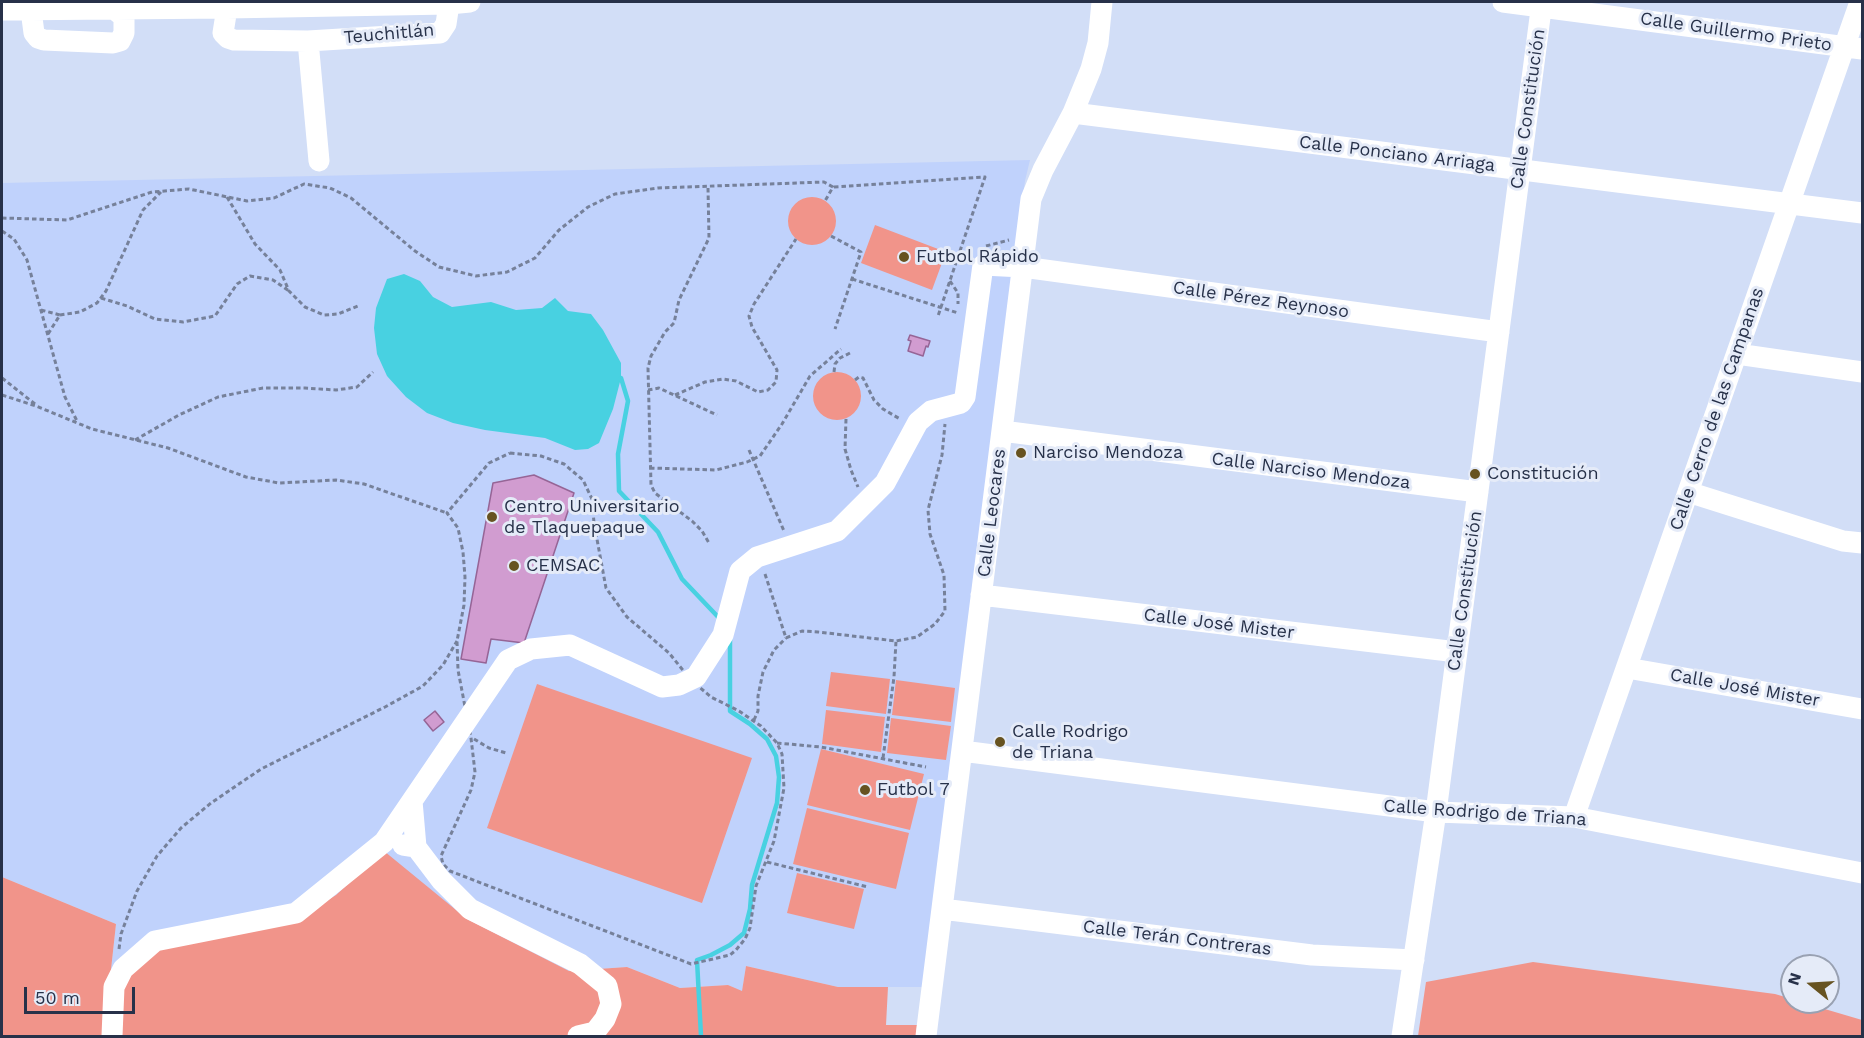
<!DOCTYPE html>
<meta charset="utf-8">
<style>
body{margin:0}
#map{position:relative;width:1864px;height:1038px;overflow:hidden;background:#d2def7;font-family:"Work Sans",sans-serif}
canvas{display:block}
.frame{position:absolute;inset:0;border:3px solid #273149;pointer-events:none}
.north{position:absolute;left:1780px;top:954px;width:60px;height:60px;box-sizing:border-box;background:#e5ebf8;border:2px solid #99a1b2;border-radius:50%;rotate:288deg;font-size:16px;font-weight:700;line-height:24px;text-align:center;color:#273149}
.north::after{content:'';display:block;margin:auto;width:21px;height:27px;background:#675321;clip-path:polygon(50% 0,100% 100%,50% 72%,0 100%)}
.scale{position:absolute;left:24px;top:987px;width:111px;height:27px;box-sizing:border-box;border:3px solid #273149;border-top:0;padding-left:8px;font-size:18px;line-height:21px;white-space:nowrap;color:#273149;-webkit-text-stroke:4px #e5ebf8;paint-order:stroke}
</style>
<div id="map">
<canvas width="1864" height="1038"></canvas>
<div class="frame"></div>
<div class="north">N</div>
<div class="scale">50 m</div>
</div>
<script>
const c = document.querySelector('canvas').getContext('2d');
c.lineJoin = 'round';
function paint(path, color) { c.fillStyle = color; c.fill(path, 'evenodd'); }
const poly = rows => new Path2D(rows.map(r => 'M' + r).join(''));
function stroke(path, color, width, dash) { c.strokeStyle = color; c.lineWidth = width; c.lineCap = dash ? 'butt' : 'round'; c.setLineDash(dash || []); c.stroke(path); }
function write(font, color, halo, rows, align = 'center') {
  c.font = font + ' "Work Sans",sans-serif'; c.lineWidth = 6; c.setLineDash([]); c.textBaseline = 'middle'; c.strokeStyle = halo; c.fillStyle = color; for (const [text, x, y, turn = 0] of rows) {
    c.save(); c.translate(x, y); c.rotate((+turn || 0) * Math.PI / 180); c.textAlign = isNaN(turn) ? turn : align; if (halo) c.strokeText(text, 0, 0); c.fillText(text, 0, 0); c.restore();
  }
}
paint(poly([
 [1030,160,1025,181,924,987,838,987,746,966,742,992,728,985,680,988,627,967,569,971,467,919,373,863,336,895,307,913,107,1006,116,924,2,877,2,183]
]), '#c0d2fc');
paint(poly([
 '788 221a24 24 0 1 1 48 0a24 24 0 1 1-48 0Z',
 [875,225,946,252,932,290,861,263],
 '813 396a24 24 0 1 1 48 0a24 24 0 1 1-48 0Z',
 [831,672,890,679,886,714,826,706],
 [896,680,955,688,951,722,892,715],
 [537,684,752,758,702,903,487,828],
 [826,710,885,717,881,752,822,744],
 [891,718,951,726,946,760,887,753],
 [821,749,924,774,910,830,807,805],
 [807,808,909,833,896,889,793,864],
 [384,851,467,919,569,971,627,967,680,988,728,985,742,991,746,966,838,987,888,987,886,1025,917,1025,916,1036,2,1036,2,877,116,924,107,1006,124,985,133,968,163,945,307,913,336,895],
 [797,873,864,889,854,929,787,913],
 [1533,962,1775,994,1792,999,1792,1002,1801,1002,1862,1020,1862,1036,1418,1036,1426,982]
]), '#f1948a');
paint(poly([
 [404,274,420,281,433,297,452,307,491,302,516,310,542,308,555,298,568,311,591,314,603,330,621,363,621,378,613,409,599,443,588,449,575,450,545,438,485,430,453,423,427,413,406,397,387,376,377,354,374,328,376,308,387,279]
]), '#48d1e1');
stroke(poly([
 [621,378,628,401,618,454,619,491,658,532,682,579,720,619],
 [701,1036,697,960,711,955,730,945,744,933,750,909,752,885,777,803,779,777,776,756,767,739,750,724,730,711,730,638]
]), '#48d1e1', 4.5);
const building = poly([
 [910,335,930,341,928,347,926,346,923,356,908,351,911,341,908,340,910,335],
 [534,475,574,493,524,643,491,639,486,663,461,659,493,483,534,475],
 [435,711,444,722,433,731,424,720,435,711]
]);
paint(building, '#d19cd0');
stroke(building, '#966596', 1.5);
stroke(poly([
 [834,187,985,177,938,316],
 [708,188,709,238,679,300,674,323,665,332,651,356,648,368,651,485,655,493,692,521,702,531,709,543],
 [227,197,255,244,280,270,289,291,305,307,324,315,338,314,358,306],
 [2,218,67,220,152,192,189,189,247,201,274,198,304,184,330,188,351,198,415,251,439,267,476,276,507,272,535,258,559,230,588,207,615,194,658,188,824,182,833,187,825,201],
 [2,231,14,239,27,260,65,397,77,421],
 [831,236,861,252,835,329],
 [986,246,1009,240],
 [959,255,971,251],
 [852,279,958,313],
 [950,281,958,293,958,304],
 [101,298,127,306,155,319,183,322,215,316,237,284,250,276,273,280,289,291],
 [41,310,60,315,48,334],
 [60,315,80,312,97,303,106,291,143,210,161,192],
 [834,372,835,364,840,358,850,353],
 [2,378,35,404],
 [855,380,859,377,863,378,874,400,883,409,900,419],
 [648,390,659,388,717,415],
 [2,395,36,406,92,429,168,448,246,477,279,483,336,480,364,484,447,513],
 [675,395,705,382,723,379,736,381,758,392,768,390,776,382,777,370,752,327,749,316,754,304,796,239],
 [846,419,845,449,851,470,858,487],
 [135,440,179,415,218,397,263,388,305,388,336,390,357,387,373,372],
 [749,450,784,531],
 [510,453,541,456,564,464,583,480,592,499,594,523,606,588,627,617,669,653,691,680,711,697,739,711,761,726,777,743,782,754,784,788,774,841,756,886,750,928,745,939,736,950,730,955,691,964,450,871,443,864,441,856,471,790,475,772,471,738,458,670,457,641,464,605,465,577,463,552,458,528,447,513,489,463,510,453],
 [650,468,716,470,747,462,760,456,782,424,810,376,841,349],
 [765,574,786,638,802,631,818,632,896,641,917,637,935,624,945,611,944,575,930,534,928,510,942,455,945,424],
 [754,720,758,711,758,696,763,672,774,650,786,638],
 [474,739,489,748,506,753],
 [777,743,821,747,926,767],
 [883,758,894,677,896,641],
 [767,862,868,887],
 [119,949,121,934,137,891,157,856,181,828,211,803,261,769,385,707,423,686,443,665,457,641]
]), '#76819a', 3, [4.5, 3]);
stroke(poly([
 [1503,2,1862,49],
 [227,8,223,33,228,38,234,40,308,41,440,33,446,24,449,4],
 [2,10,227,8,449,4,470,2],
 [31,10,34,33,38,38,44,40,113,43,120,41,124,33,124,17,114,9,114,2],
 [308,41,319,161],
 [1073,113,1862,213],
 [1737,354,1862,372],
 [1002,431,1478,492],
 [1688,492,1843,541,1862,543],
 [981,595,1457,652],
 [1627,668,1862,709],
 [962,751,1436,812,1574,817,1862,873],
 [1574,817,1860,2],
 [403,845,416,847,412,801],
 [416,847,441,880,470,909,580,964,607,986,611,1004,605,1019,595,1032,578,1036],
 [942,909,1312,955,1414,960],
 [112,1036,114,987,123,969,155,941,296,913,384,842,508,660,531,649,570,645,662,687,679,685,696,677,723,635,740,571,757,557,837,531,885,483,918,422,931,411,961,403,965,397,983,265,1023,267,1499,332],
 [926,1036,1031,199,1043,170,1073,113,1091,69,1098,43,1102,2],
 [1402,1036,1436,812,1542,2]
]), '#fff', 21);
for (const [x, y, r, color] of [
 [904,257,6,"#675321"],
 [1021,453,6,"#675321"],
 [1475,474,6,"#675321"],
 [492,517,6,"#675321"],
 [514,566,6,"#675321"],
 [1000,742,6,"#675321"],
 [865,790,6,"#675321"]
]) { const dot = new Path2D(); dot.arc(x, y, r, 0, 2 * Math.PI); c.fillStyle = color; c.fill(dot); stroke(dot, '#e5ebf8', 2); }
write('18px', '#273149', '#e5ebf8', [
 ["Calle Guillermo Prieto",1736,32,8],
 ["Teuchitlán",389,34,-5],
 ["Calle Constitución",1528,109,-82],
 ["Calle Ponciano Arriaga",1397,154,7],
 ["Calle Pérez Reynoso",1261,300,8],
 ["Calle Cerro de las Campanas",1717,409,-71],
 ["Calle Narciso Mendoza",1311,471,7],
 ["Calle Leocares",992,513,-83],
 ["Calle Constitución",1465,591,-82],
 ["Calle José Mister",1219,624,7],
 ["Calle José Mister",1745,688,10],
 ["Calle Rodrigo de Triana",1485,813,4],
 ["Calle Terán Contreras",1177,938,7]
]);
write('18px', '#273149', '#e5ebf8', [
 ["Futbol Rápido",916,257],
 ["Narciso Mendoza",1033,453],
 ["Constitución",1487,474],
 ["Centro Universitario",504,507],
 ["de Tlaquepaque",504,528],
 ["CEMSAC",526,566],
 ["Calle Rodrigo",1012,732],
 ["de Triana",1012,753],
 ["Futbol 7",877,790]
], 'left');
</script>
